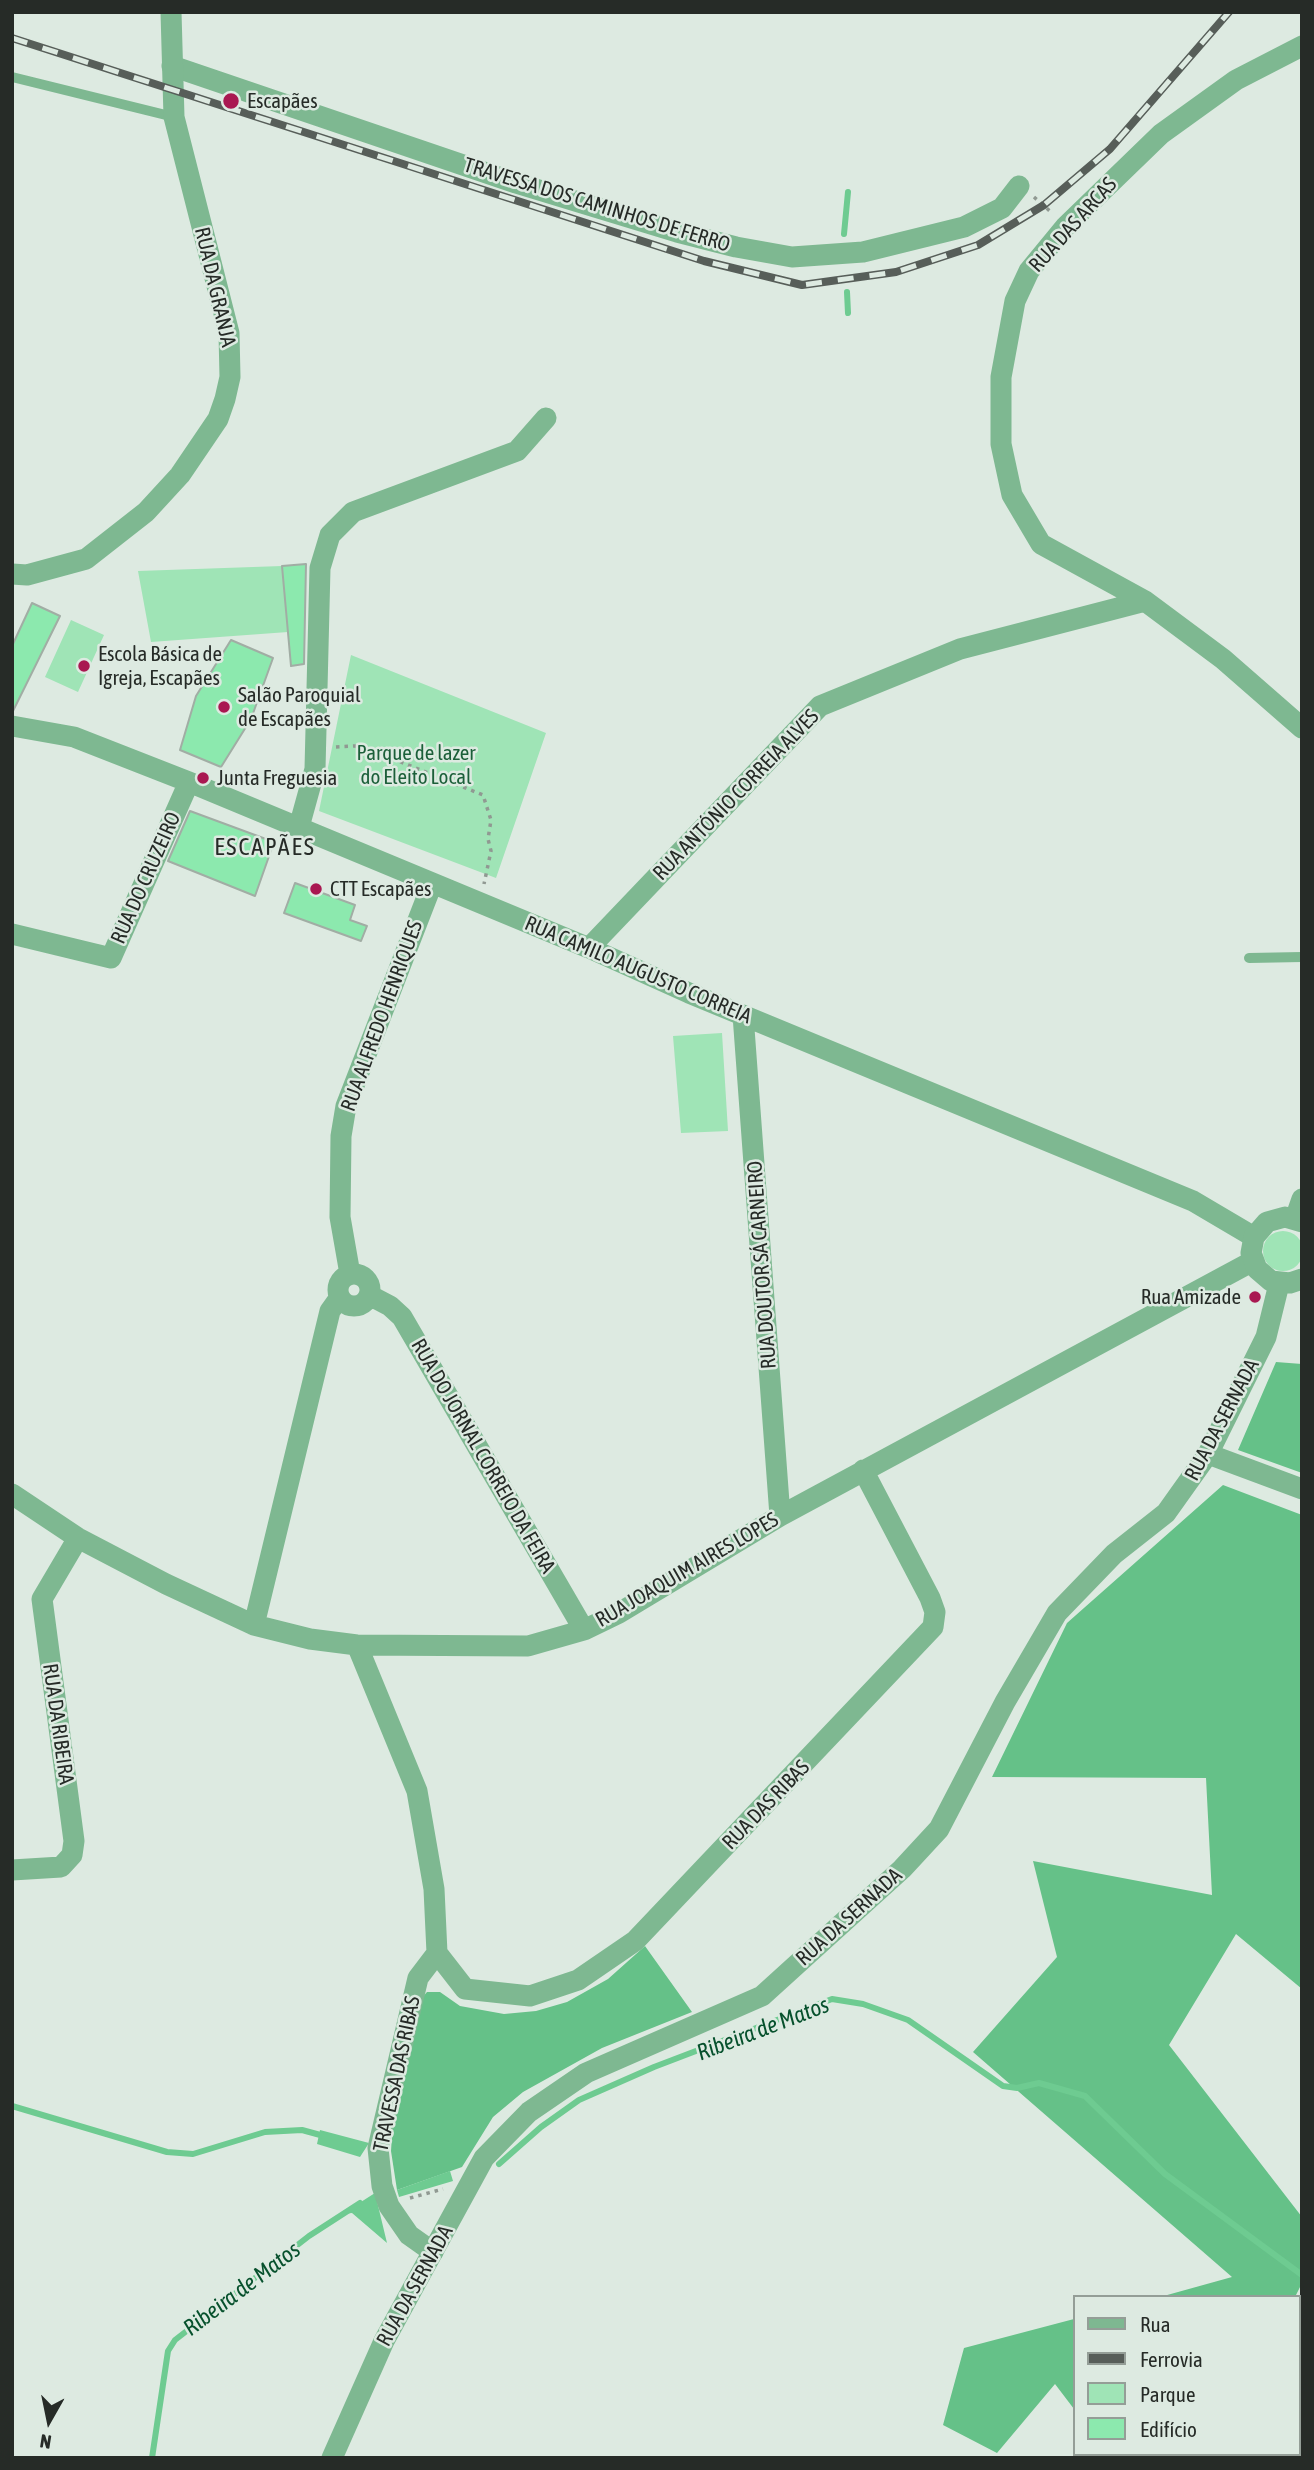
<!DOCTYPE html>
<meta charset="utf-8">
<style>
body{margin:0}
#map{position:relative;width:1314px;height:2470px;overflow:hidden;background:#ddeae1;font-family:"Asap Condensed",sans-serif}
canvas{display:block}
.frame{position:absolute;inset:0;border:14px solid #262b27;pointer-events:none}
.legend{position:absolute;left:1073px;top:2295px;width:228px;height:161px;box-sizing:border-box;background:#ddeae1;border:2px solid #949e97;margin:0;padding:9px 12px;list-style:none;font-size:21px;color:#262b27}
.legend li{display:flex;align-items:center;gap:14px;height:35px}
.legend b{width:35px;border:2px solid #949e97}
.north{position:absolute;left:14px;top:2386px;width:70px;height:70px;-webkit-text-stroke:5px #ddeae1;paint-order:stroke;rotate:189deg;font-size:19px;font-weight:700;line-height:28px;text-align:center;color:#262b27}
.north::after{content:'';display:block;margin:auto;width:24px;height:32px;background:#262b27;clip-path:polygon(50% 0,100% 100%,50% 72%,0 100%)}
</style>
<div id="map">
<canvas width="1314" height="2470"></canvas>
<div class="frame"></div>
<ul class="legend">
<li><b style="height:9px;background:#7eb891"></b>Rua</li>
<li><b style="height:9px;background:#575e59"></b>Ferrovia</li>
<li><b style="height:19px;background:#9fe4b6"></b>Parque</li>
<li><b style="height:19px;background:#8ce9ae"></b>Edifício</li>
</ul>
<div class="north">N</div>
</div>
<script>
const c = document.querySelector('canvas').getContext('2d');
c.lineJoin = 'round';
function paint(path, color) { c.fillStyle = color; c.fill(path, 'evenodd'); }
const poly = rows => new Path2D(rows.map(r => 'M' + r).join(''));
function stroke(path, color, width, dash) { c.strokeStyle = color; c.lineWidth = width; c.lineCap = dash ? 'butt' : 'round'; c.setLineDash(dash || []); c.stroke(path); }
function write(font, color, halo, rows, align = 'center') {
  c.font = font + ' "Asap Condensed",sans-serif'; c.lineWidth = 5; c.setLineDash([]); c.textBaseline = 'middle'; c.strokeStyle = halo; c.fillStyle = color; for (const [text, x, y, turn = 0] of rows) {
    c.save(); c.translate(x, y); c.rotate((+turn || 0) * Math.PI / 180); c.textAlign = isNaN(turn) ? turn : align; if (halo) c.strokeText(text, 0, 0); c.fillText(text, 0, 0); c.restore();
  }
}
paint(poly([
 [282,566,288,632,151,642,138,571],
 [71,620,104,635,78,692,45,677],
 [351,655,546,733,496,878,319,811],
 [722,1033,728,1131,681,1133,673,1036],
 '1263 1251a20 20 0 1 1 40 0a20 20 0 1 1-40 0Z'
]), '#9fe4b6');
paint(poly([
 [1276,1362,1302,1364,1302,1473,1238,1450],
 [1223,1485,1302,1515,1302,1989,1236,1934,1169,2045,1302,2217,1302,2283,1295,2297,1160,2297,1232,2277,973,2052,1057,1957,1033,1861,1212,1895,1206,1778,992,1777,1067,1623],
 [645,1946,692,2012,602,2048,523,2092,493,2117,462,2167,397,2190,391,2151,393,2121,420,2000,427,1992,440,1992,460,2006,504,2014,536,2011,567,2002,608,1979],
 [1074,2319,1074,2409,1055,2384,997,2453,943,2425,964,2348],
 [1108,2454,1261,2454,1263,2458,1111,2458]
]), '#65c188');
paint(poly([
 [320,2130,369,2143,360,2157,317,2144],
 [450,2171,453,2181,399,2197,397,2190],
 [375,2193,387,2243,352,2213,342,2214]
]), '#6ecb91');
stroke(poly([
 [844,234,848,192],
 [847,292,848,313],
 [12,2106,167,2152,193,2154,265,2132,302,2130,324,2136],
 [499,2164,541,2127,579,2100,654,2067,832,1999,863,2004,908,2020,1003,2086,1017,2088,1039,2083,1085,2096,1165,2174,1302,2275],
 [152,2458,168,2351,175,2340,309,2236,360,2203]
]), '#6ecb91', 6);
const building = poly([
 [306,564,304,664,291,666,282,566,306,564],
 [32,603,60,616,12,713,12,646,32,603],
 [231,640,273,658,251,719,221,767,180,750,196,696,231,640],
 [190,811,274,842,255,896,168,861,190,811],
 [295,883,355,905,350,920,367,926,361,941,284,913,295,883]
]);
paint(building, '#8ce9ae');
stroke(building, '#a1ada4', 2);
stroke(poly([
 [1034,197,1052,213],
 [336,747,355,746,367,753,376,752,483,795,491,820,488,839,491,851,484,884],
 [410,2198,443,2189]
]), '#909992', 3.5, [3.5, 5]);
stroke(poly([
 [12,77,174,117],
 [1249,958,1302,957]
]), '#7eb891', 10);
stroke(poly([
 [1302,46,1236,80,1161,134,1066,226,1029,271,1015,301,1001,377,1001,444,1012,495,1041,544,1145,601,1223,659,1302,728],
 [172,66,516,183,677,232,736,247,792,257,863,252,964,227,1002,208,1019,186],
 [12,726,74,737,189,782,589,948,689,993,1193,1201,1254,1237],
 [299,827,315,769,320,568,330,535,353,512,517,451,546,418],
 [12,934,111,958,189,782],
 [589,948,820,706,960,649,1145,601],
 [743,1015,780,1516],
 [350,1274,340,1217,341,1136,346,1106,432,884],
 '338 1290a16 16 0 1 1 32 0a16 16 0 1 1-32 0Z',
 [369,1295,390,1306,402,1317,584,1630],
 [1208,1454,1302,1489],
 [12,1494,78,1538,166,1584,254,1625,310,1639,357,1645,528,1646,584,1630,619,1613,780,1516,1253,1261],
 [254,1625,330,1311,340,1297],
 [357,1645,417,1791,434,1889,437,1953,418,1978,378,2148,382,2186,389,2206,409,2235,433,2252],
 [12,1870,61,1867,72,1855,74,1841,42,1599,78,1538],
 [437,1953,465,1989,530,1996,578,1980,635,1941,933,1627,935,1612,930,1598,863,1470]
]), '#7eb891', 21);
stroke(poly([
 [12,574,27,575,86,559,146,512,180,475,218,419,225,399,230,377,229,333,174,117,171,12],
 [1295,1219,1302,1199],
 [1302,1222,1285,1217,1267,1222,1254,1237,1251,1253,1257,1269,1271,1281,1290,1283,1302,1279],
 [332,2458,384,2341,484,2158,529,2112,586,2073,762,1996,902,1869,939,1829,1005,1702,1057,1613,1114,1554,1166,1513,1208,1454,1266,1337,1279,1284]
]), '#7eb891', 21);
const rail = poly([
 [12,38,704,261,802,285,896,272,978,245,1044,205,1110,149,1229,12]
]);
stroke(rail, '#575e59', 8);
stroke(rail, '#ddeae1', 5, [16]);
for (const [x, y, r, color] of [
 [231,101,9,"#a91851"],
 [84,666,7,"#a91851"],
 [224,707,7,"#a91851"],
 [203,778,7,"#a91851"],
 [316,889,7,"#a91851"],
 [1255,1297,7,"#a91851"]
]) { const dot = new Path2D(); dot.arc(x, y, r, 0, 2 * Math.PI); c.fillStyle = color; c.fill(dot); stroke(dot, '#ddeae1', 2.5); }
write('21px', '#262b27', '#ddeae1', [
 ["Escapães",247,101],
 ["Escola Básica de",98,654],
 ["Igreja, Escapães",98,678],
 ["Salão Paroquial",238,695],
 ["de Escapães",238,719],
 ["Junta Freguesia",217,778],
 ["CTT Escapães",330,889],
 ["Rua Amizade",1241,1297,"right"]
], 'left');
write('21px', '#262b27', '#ddeae1', [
 ["TRAVESSA DOS CAMINHOS DE FERRO",597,205,17],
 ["RUA DAS ARCAS",1073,225,-48],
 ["RUA DA GRANJA",215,287,77],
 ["RUA ANTÓNIO CORREIA ALVES",736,795,-46],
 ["RUA DO CRUZEIRO",146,878,-66],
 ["RUA CAMILO AUGUSTO CORREIA",638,970,23],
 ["RUA ALFREDO HENRIQUES",382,1016,-70],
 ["RUA DOUTOR SÁ CARNEIRO",762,1265,-94],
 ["RUA DA SERNADA",1222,1420,-62],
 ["RUA DO JORNAL CORREIO DA FEIRA",483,1456,60],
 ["RUA JOAQUIM AIRES LOPES",687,1570,-30],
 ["RUA DA RIBEIRA",58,1724,82],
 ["RUA DAS RIBAS",766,1805,-46],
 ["RUA DA SERNADA",849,1917,-42],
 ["TRAVESSA DAS RIBAS",397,2074,-78],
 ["RUA DA SERNADA",415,2286,-61]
]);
write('21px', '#1b5f39', '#ddeae1', [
 ["Parque de lazer",416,753],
 ["do Eleito Local",416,777]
]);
write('italic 23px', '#07512d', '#ddeae1', [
 ["Ribeira de Matos",763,2029,-21],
 ["Ribeira de Matos",242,2289,-37]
]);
c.letterSpacing = '2px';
write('24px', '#262b27', '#ddeae1', [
 ["ESCAPÃES",265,847]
]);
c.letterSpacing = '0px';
</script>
